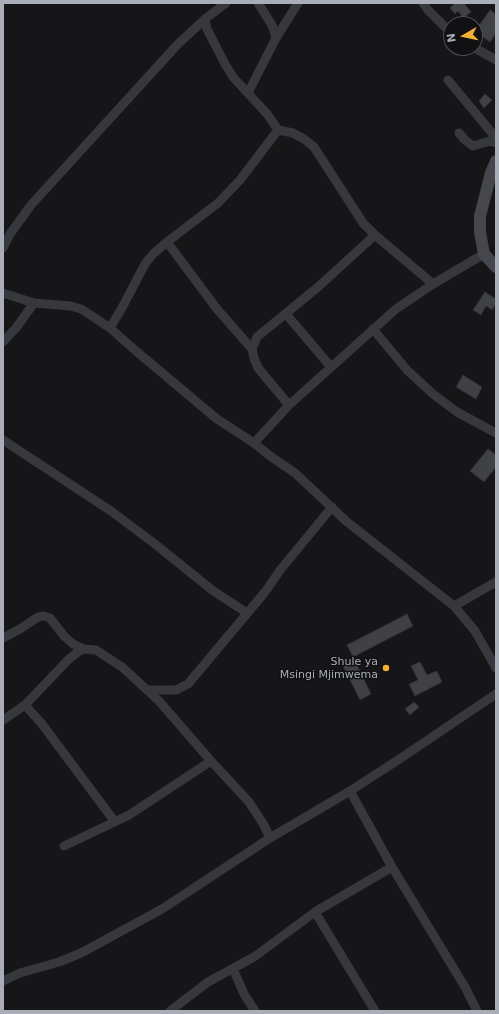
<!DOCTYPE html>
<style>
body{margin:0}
#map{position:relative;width:499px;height:1014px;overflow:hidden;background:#161618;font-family:"DejaVu Sans",sans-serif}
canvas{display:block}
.frame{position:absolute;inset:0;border:4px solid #a8adb8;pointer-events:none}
.north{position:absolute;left:443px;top:16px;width:40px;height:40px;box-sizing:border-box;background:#111113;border:1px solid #4d4f55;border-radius:50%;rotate:261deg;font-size:11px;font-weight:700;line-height:16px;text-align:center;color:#a8adb8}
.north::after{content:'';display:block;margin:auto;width:14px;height:18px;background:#f2b134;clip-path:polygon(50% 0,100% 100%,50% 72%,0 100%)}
</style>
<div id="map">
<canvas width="499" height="1014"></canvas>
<div class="frame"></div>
<div class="north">N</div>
</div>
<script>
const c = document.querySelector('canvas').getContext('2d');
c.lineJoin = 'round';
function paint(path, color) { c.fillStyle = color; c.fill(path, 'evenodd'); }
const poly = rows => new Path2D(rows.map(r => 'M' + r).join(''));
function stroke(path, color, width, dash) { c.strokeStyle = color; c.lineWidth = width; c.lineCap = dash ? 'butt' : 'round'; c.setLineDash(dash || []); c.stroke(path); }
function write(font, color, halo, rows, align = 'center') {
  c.font = font + ' "DejaVu Sans",sans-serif'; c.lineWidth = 3; c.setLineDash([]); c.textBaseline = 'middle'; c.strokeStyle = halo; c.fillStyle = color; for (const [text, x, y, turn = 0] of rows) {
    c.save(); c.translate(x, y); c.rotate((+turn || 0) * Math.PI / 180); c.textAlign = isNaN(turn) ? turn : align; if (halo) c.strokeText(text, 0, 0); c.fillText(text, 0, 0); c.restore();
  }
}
const building = poly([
 [455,3,464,3,471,12,463,18,458,11,455,14,450,8,455,3],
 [490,10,496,14,496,33,490,42,475,31,490,10],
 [485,94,492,100,484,108,479,101,485,94],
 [485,292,496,299,496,303,492,310,486,306,481,315,473,310,485,292],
 [463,375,482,387,476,399,456,387,463,375],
 [488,449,496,455,496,467,484,482,470,471,488,449],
 [407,614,413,626,353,657,347,645,407,614],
 [355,661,371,694,360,700,343,666,355,661],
 [420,662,427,675,437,671,442,682,415,696,409,684,418,680,411,666,420,662],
 [414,702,419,707,410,715,405,709,414,702]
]);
paint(building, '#404145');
stroke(building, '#303034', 1);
stroke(poly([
 [258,3,272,25,276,38],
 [423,3,428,10,451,33],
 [205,19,207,29,225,64,233,77,268,115,278,130,293,133,304,139,314,147,363,223,375,235,433,284],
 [475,48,496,60],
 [448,80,496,138],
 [248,93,276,38,298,3],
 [459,133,465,140,473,146,490,141,496,143],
 [167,242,217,309,252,349],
 [3,248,10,234,31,205,178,44,205,19,226,3],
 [3,293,34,303,71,306,81,309,92,316,110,328,136,351,217,419,254,443,270,456,295,473,346,521,454,606,475,631,496,668],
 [286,314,331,367],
 [110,328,123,306,145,264,153,254,167,242,218,203,240,180,278,130],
 [373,329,407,370,433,394,457,412,496,433],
 [3,342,16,328,34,303],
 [289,405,258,368,254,358,252,349,257,337,318,287,375,235],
 [3,440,111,511,155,544,212,590,247,613],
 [254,443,289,405,396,309,433,284,484,254],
 [454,606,496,582],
 [3,638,20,629,38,617,44,616,50,618,64,636,73,644,84,649],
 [148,690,176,690,188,684,265,592,281,569,332,507],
 [25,705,42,724,115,822],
 [3,720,25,705,68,660,79,651,84,649,96,650,122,667,159,701,211,761,249,802,264,825,270,838],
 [350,791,392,867,465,987,477,1011],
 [64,846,129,815,211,761],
 [315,912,375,1011],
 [233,969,244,994,255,1011],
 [3,981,20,973,59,962,81,953,162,909,270,838,350,791,398,760,496,694],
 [170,1011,208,982,254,957,315,912,392,867]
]), '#37383d', 9);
stroke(poly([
 [496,161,491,173,480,216,480,232,484,254,496,267]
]), '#45474d', 12);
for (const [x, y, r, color] of [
 [386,668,4,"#f2b134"]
]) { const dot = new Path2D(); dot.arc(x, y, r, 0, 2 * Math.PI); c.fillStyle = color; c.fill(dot); stroke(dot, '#111113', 1.5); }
write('11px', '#a8adb8', '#111113', [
 ["Shule ya",378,662],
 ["Msingi Mjimwema",378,675]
], 'right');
</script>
